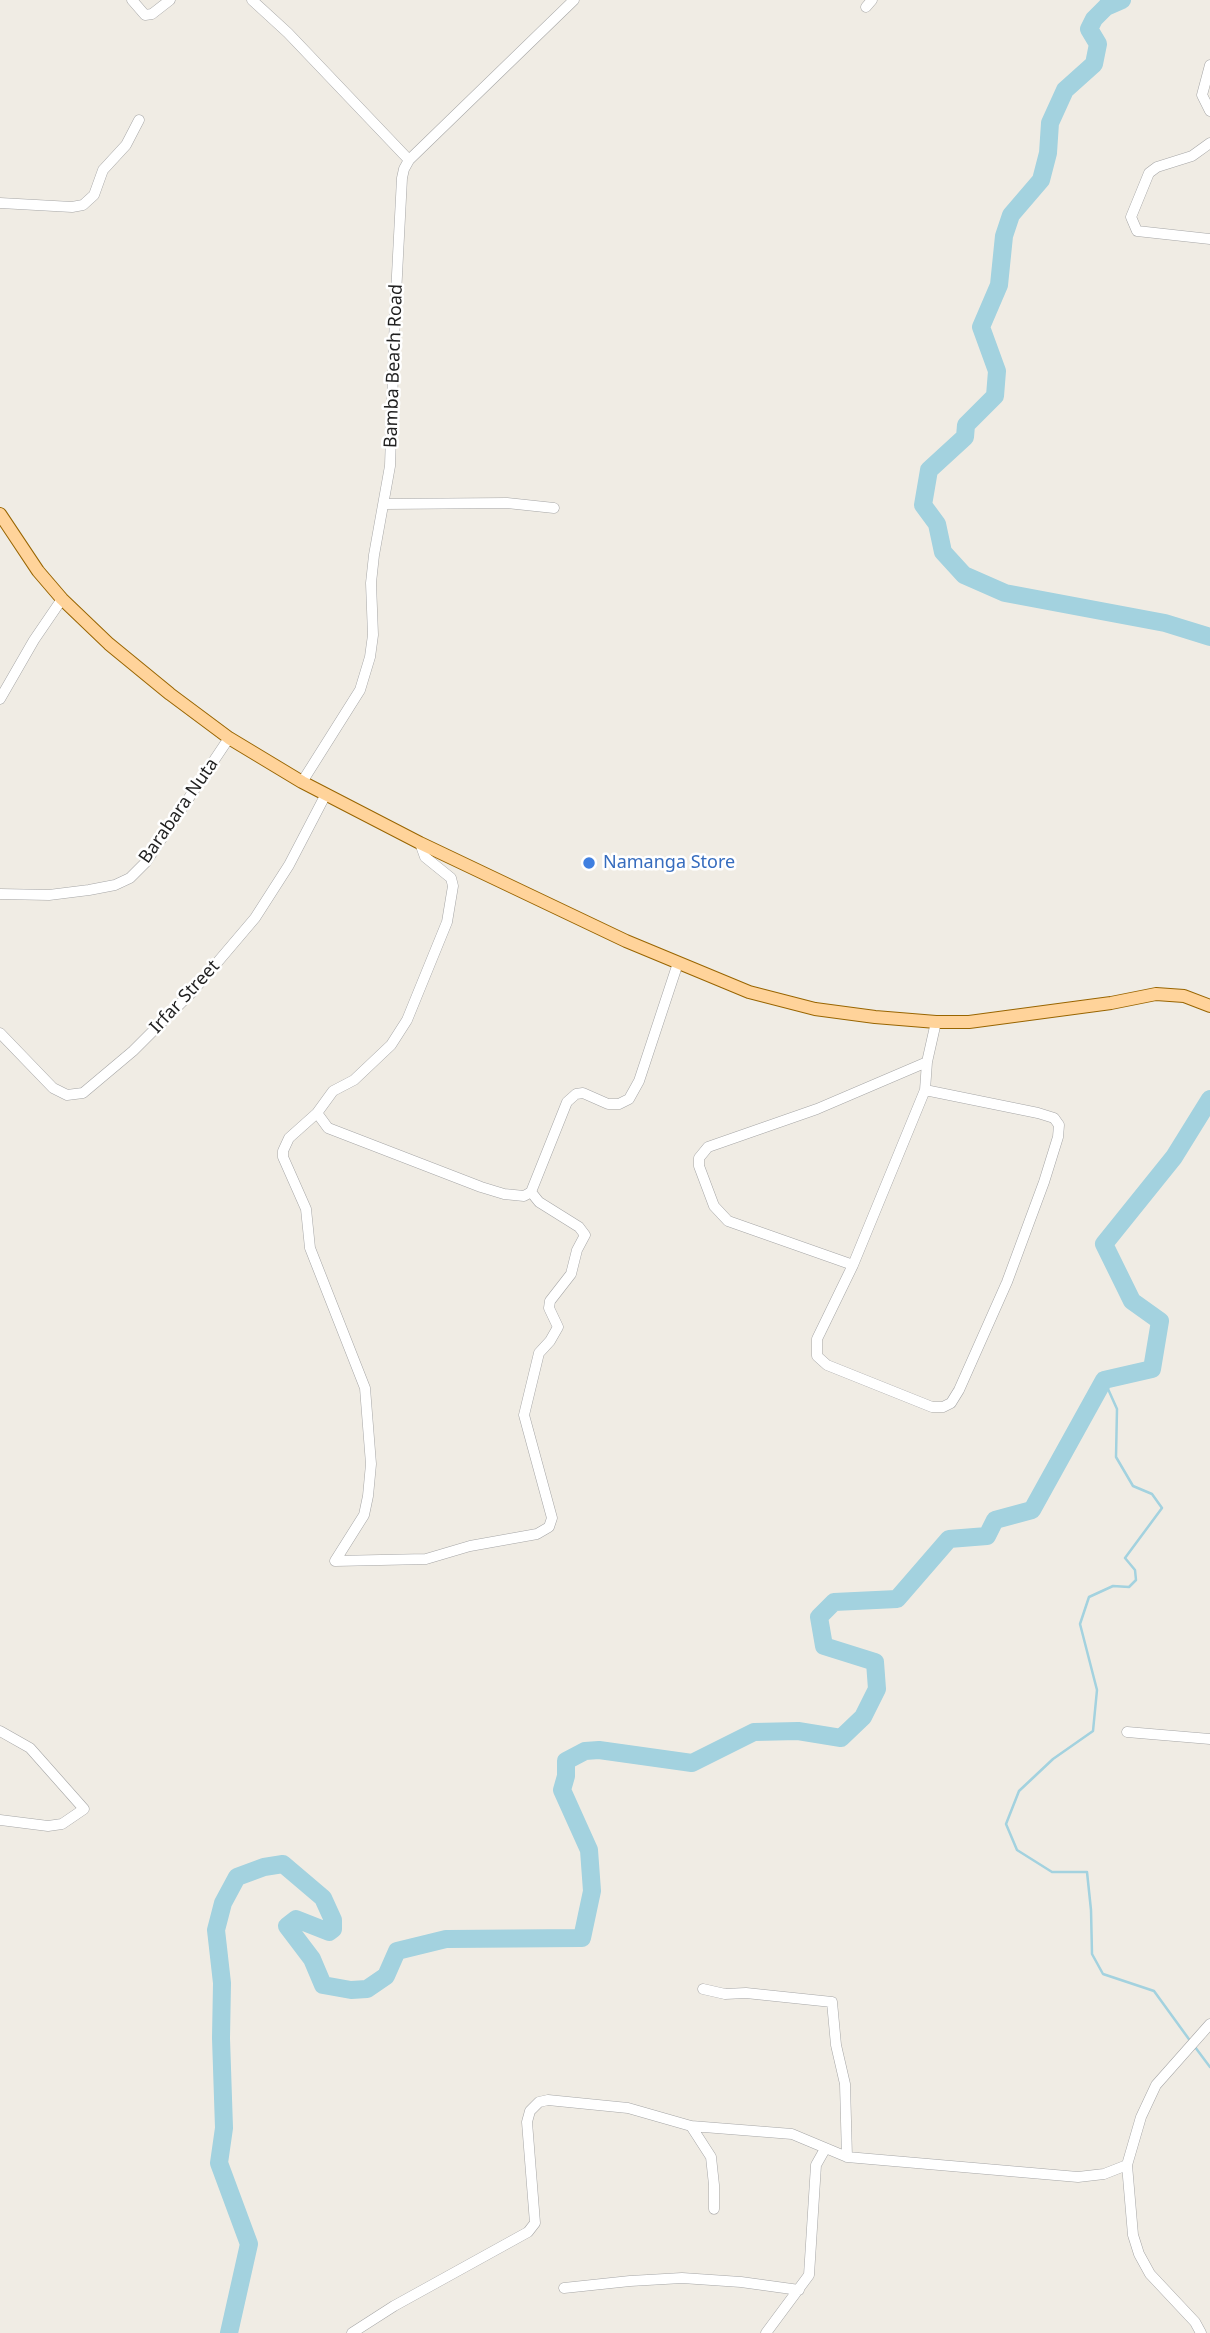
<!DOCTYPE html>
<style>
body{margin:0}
canvas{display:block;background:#f0ece4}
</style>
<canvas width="1210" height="2333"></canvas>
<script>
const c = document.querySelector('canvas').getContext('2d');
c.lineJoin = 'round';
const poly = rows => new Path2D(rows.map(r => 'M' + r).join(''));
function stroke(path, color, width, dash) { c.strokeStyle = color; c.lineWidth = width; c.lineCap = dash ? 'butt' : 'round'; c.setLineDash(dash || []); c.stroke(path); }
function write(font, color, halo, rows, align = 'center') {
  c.font = font + ' "Noto Sans",sans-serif'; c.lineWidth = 5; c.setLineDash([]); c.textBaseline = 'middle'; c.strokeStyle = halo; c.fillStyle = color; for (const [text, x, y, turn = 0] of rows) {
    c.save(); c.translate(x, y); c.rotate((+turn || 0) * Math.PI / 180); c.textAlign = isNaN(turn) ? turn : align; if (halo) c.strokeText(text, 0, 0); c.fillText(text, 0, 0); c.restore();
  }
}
stroke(poly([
 [1104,1380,1117,1409,1116,1457,1133,1486,1152,1494,1162,1508,1125,1558,1135,1570,1136,1580,1129,1587,1113,1586,1089,1597,1080,1624,1097,1690,1093,1731,1053,1759,1019,1791,1006,1824,1017,1850,1052,1872,1087,1872,1091,1910,1092,1954,1103,1974,1154,1991,1191,2042],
 [1195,2047,1210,2067]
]), '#a3d2df', 2.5);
stroke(poly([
 [1122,0,1106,7,1094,19,1089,29,1098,44,1094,64,1065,90,1050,123,1048,153,1041,180,1011,215,1004,236,999,285,981,327,997,371,995,396,966,425,965,437,929,470,923,505,937,524,943,552,964,575,1005,593,1165,623,1210,637],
 [229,2333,249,2244,219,2163,224,2128,221,2038,222,1983,216,1930,223,1903,237,1877,264,1867,283,1864,323,1898,333,1920,333,1929,329,1932,296,1919,287,1926,312,1959,323,1985,351,1990,367,1989,386,1976,397,1951,446,1939,582,1938,592,1891,589,1850,562,1790,566,1776,566,1761,585,1751,599,1750,692,1763,754,1732,798,1731,841,1738,863,1717,877,1689,875,1662,824,1646,819,1617,834,1602,897,1599,949,1539,987,1536,995,1520,1032,1510,1104,1380,1152,1369,1160,1321,1132,1301,1104,1244,1174,1157,1210,1099]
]), '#a3d2df', 18);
const minor = poly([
 [132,0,145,15,152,14,170,0],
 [252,0,288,33,409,160],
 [866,7,872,0],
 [1210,65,1202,95,1210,111],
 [1210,143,1192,156,1157,167,1149,173,1131,217,1137,231,1210,239],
 [0,203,72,207,83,205,94,195,103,170,126,145,139,120],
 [384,504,507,503,554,508],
 [0,699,34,640,62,599],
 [302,782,360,690,370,657,373,635,371,583,374,555,390,466,395,314,402,178,404,169,409,160,574,0],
 [0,894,49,895,89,890,115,885,130,878,146,862,229,738],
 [0,1033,53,1088,67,1095,83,1093,133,1051,193,991,255,918,289,865,326,794],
 [925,1090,1038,1113,1054,1118,1059,1125,1058,1137,1044,1182,1007,1282,959,1390,951,1403,943,1407,932,1407,827,1365,817,1356,817,1339,853,1265,925,1090,927,1062,936,1022],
 [317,1113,328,1128,481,1187,504,1194,524,1196,531,1192,567,1102,576,1094,583,1093,608,1104,619,1104,629,1099,639,1081,678,963],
 [853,1265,728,1221,714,1206,699,1166,699,1158,708,1147,817,1109,927,1062],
 [335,1561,364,1515,368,1496,371,1464,365,1388,310,1248,306,1209,283,1157,283,1151,289,1138,317,1113,333,1091,354,1080,391,1045,407,1020,447,922,453,886,451,878,425,857,420,843],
 [335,1561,426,1559,470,1546,537,1534,549,1527,552,1518,524,1415,539,1353,550,1341,558,1327,549,1308,550,1301,571,1274,577,1250,585,1235,579,1227,539,1202,531,1192],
 [0,1731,30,1748,84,1809,62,1824,48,1826,0,1820],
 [1127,1732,1210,1739],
 [703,1989,725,1994,746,1993,832,2002,836,2045,845,2084,847,2157],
 [691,2126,711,2157,714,2185,714,2209],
 [564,2288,630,2281,682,2278,741,2282,799,2290],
 [352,2333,394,2306,528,2232,535,2223,527,2122,530,2111,539,2102,548,2100,628,2108,691,2126,792,2134,847,2157,1078,2177,1104,2174,1127,2165],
 [766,2333,809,2275,816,2165,825,2149],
 [1201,2333,1195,2322,1150,2274,1139,2254,1133,2235,1127,2165,1141,2117,1156,2085,1210,2024]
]);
const major = poly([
 [0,514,38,571,62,599,109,644,170,694,229,738,302,782,420,843,626,941,749,992,815,1009,875,1017,936,1022,969,1022,1111,1003,1156,994,1184,996,1210,1006]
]);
stroke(minor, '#a6a6a6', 11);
stroke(major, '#996500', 14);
stroke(minor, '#fff', 10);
stroke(major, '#ffd39a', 12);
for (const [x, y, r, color] of [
 [589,863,7,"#3f7fe0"]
]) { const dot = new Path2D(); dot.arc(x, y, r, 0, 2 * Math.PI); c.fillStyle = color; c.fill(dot); stroke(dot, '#fff', 2.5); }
write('18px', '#1f1f1f', '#fff', [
 ["Bamba Beach Road",394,366,-88],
 ["Barabara Nuta",179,811,-55],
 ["Irfar Street",185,997,-47]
]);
write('18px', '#366cbe', '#fff', [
 ["Namanga Store",603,863]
], 'left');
</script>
